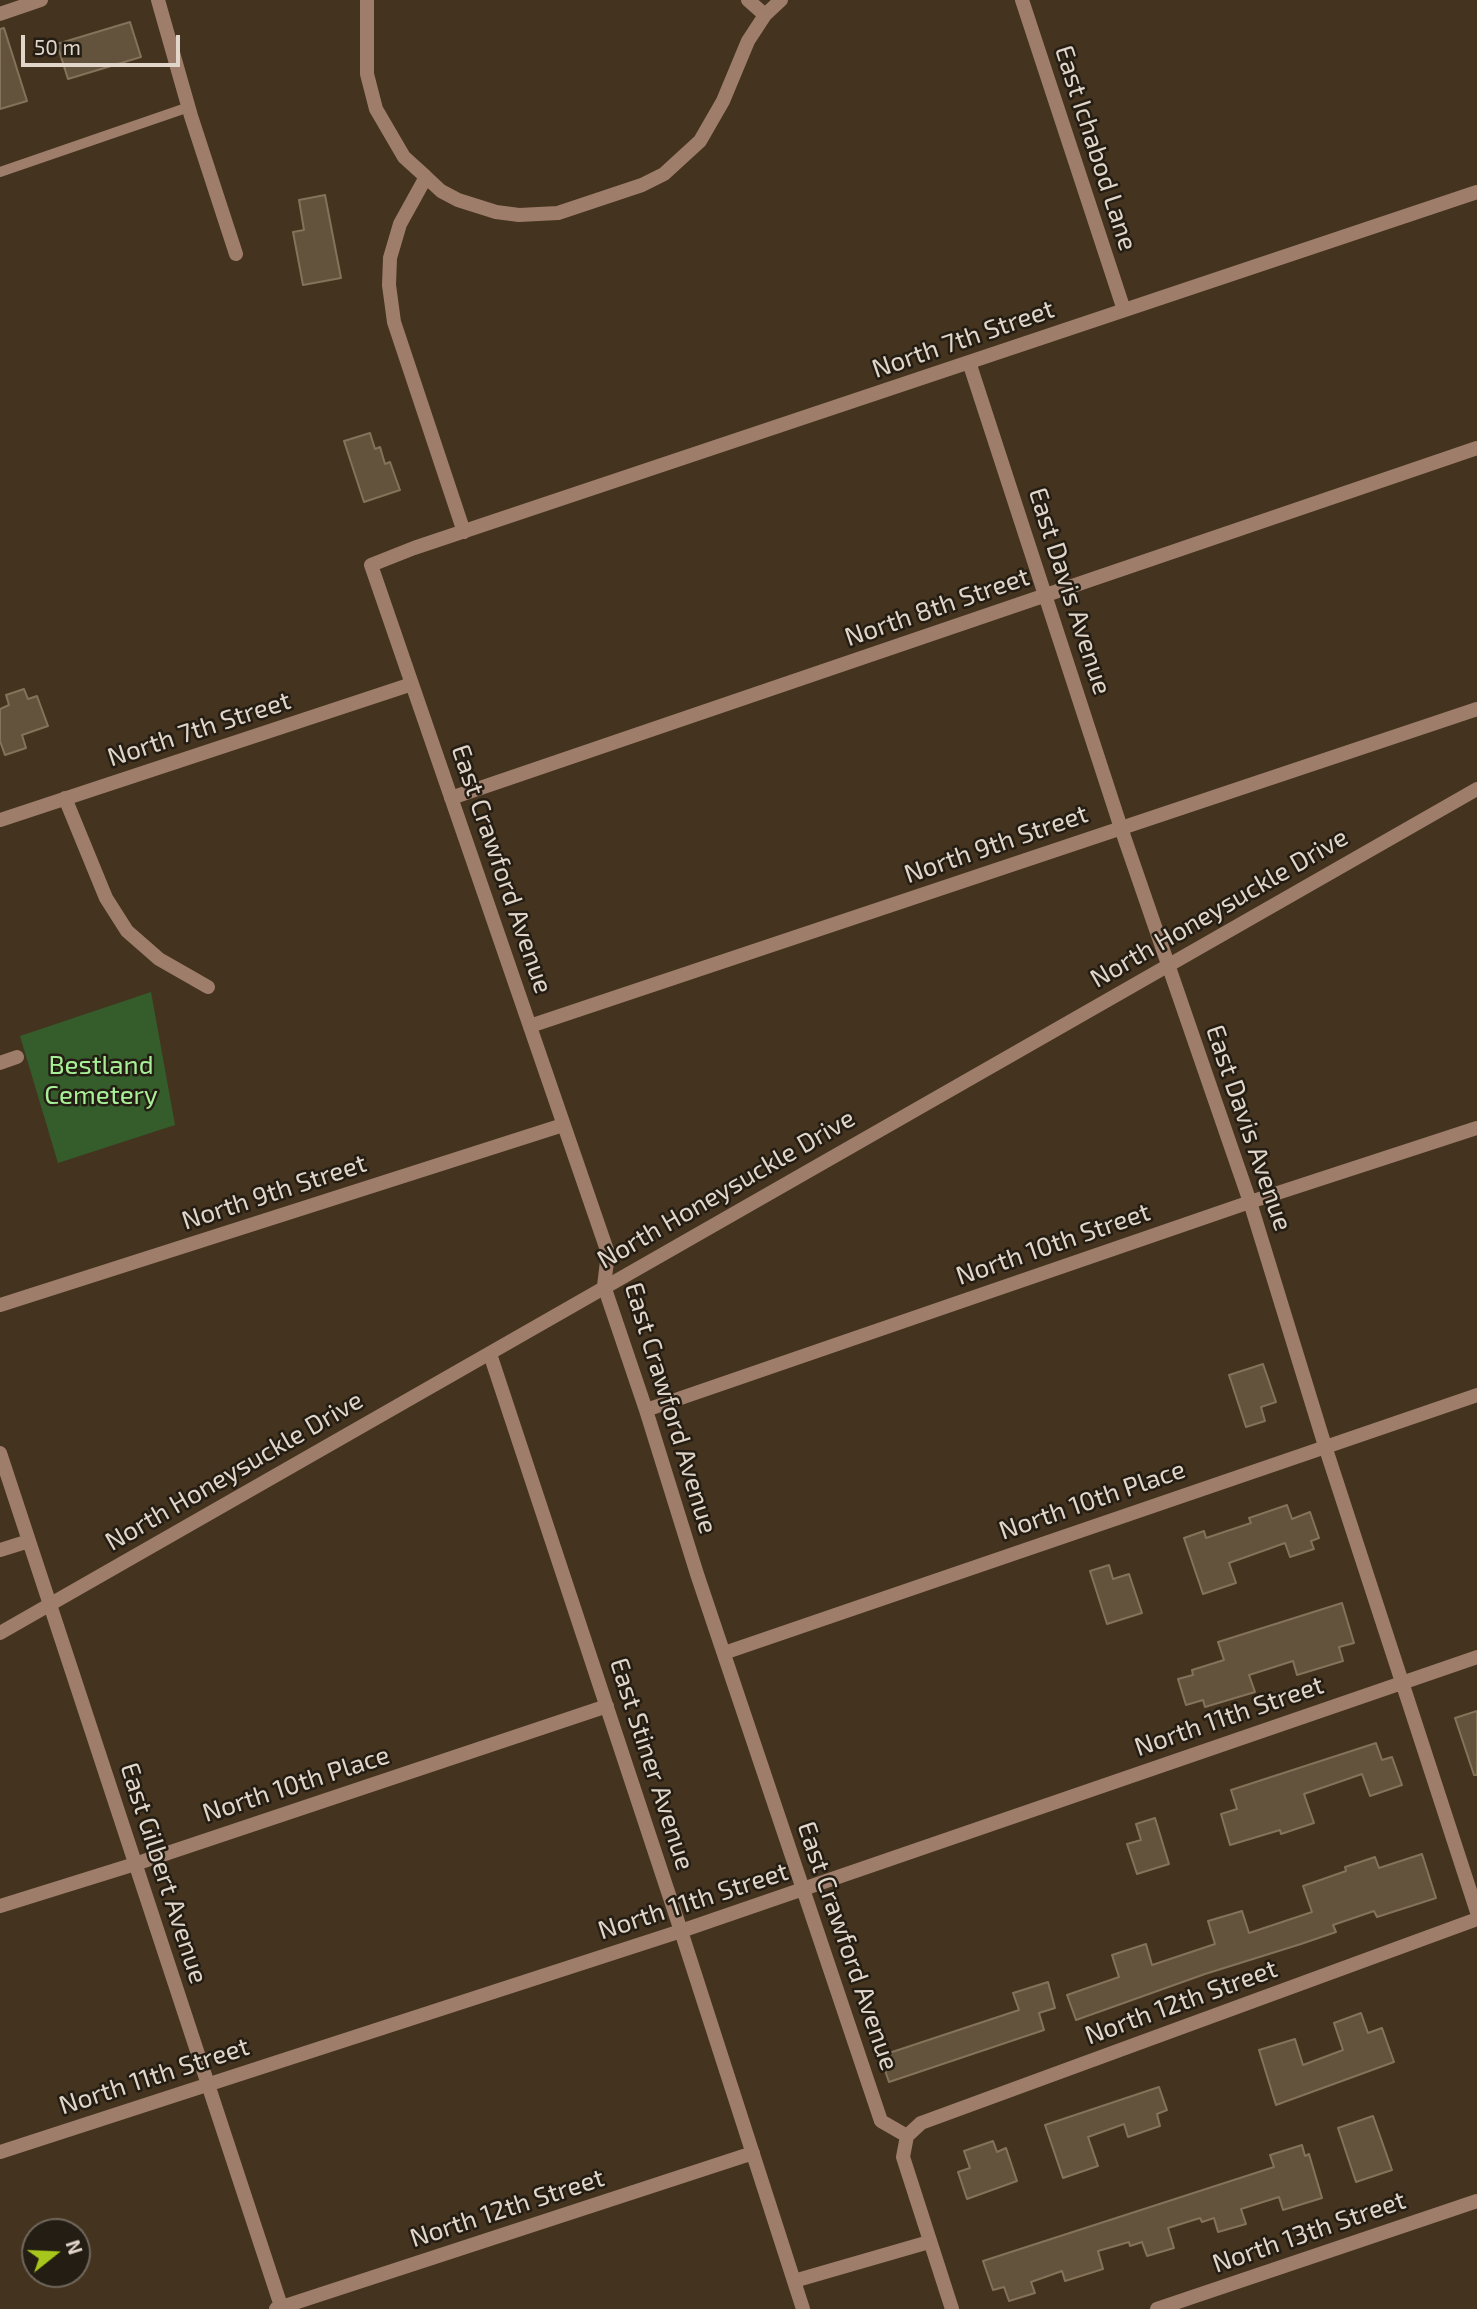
<!DOCTYPE html>
<style>
body{margin:0}
#map{position:relative;width:1477px;height:2309px;overflow:hidden;background:#44331e;font-family:"Exo 2",sans-serif}
canvas{display:block}
.north{position:absolute;left:21px;top:2218px;width:70px;height:70px;box-sizing:border-box;background:#241d13;border:2px solid #70675c;border-radius:50%;rotate:72deg;font-size:19px;font-weight:700;line-height:28px;text-align:center;color:#e1d6c9}
.north::after{content:'';display:block;margin:auto;width:24px;height:32px;background:#a8c71c;clip-path:polygon(50% 0,100% 100%,50% 72%,0 100%)}
.scale{position:absolute;left:21px;top:35px;width:159px;height:32px;box-sizing:border-box;border:4px solid #e1d6c9;border-top:0;padding-left:9px;font-size:21px;line-height:24px;white-space:nowrap;color:#e1d6c9;-webkit-text-stroke:5px #241d13;paint-order:stroke}
</style>
<div id="map">
<canvas width="1477" height="2309"></canvas>
<div class="north">N</div>
<div class="scale">50 m</div>
</div>
<script>
const c = document.querySelector('canvas').getContext('2d');
c.lineJoin = 'round';
function paint(path, color) { c.fillStyle = color; c.fill(path, 'evenodd'); }
const poly = rows => new Path2D(rows.map(r => 'M' + r).join(''));
function stroke(path, color, width, dash) { c.strokeStyle = color; c.lineWidth = width; c.lineCap = dash ? 'butt' : 'round'; c.setLineDash(dash || []); c.stroke(path); }
function write(font, color, halo, rows, align = 'center') {
  c.font = font + ' "Exo 2",sans-serif'; c.lineWidth = 5; c.setLineDash([]); c.textBaseline = 'middle'; c.strokeStyle = halo; c.fillStyle = color; for (const [text, x, y, turn = 0] of rows) {
    c.save(); c.translate(x, y); c.rotate((+turn || 0) * Math.PI / 180); c.textAlign = isNaN(turn) ? turn : align; if (halo) c.strokeText(text, 0, 0); c.fillText(text, 0, 0); c.restore();
  }
}
paint(poly([
 [151,992,175,1125,58,1163,20,1036]
]), '#355d2c');
const building = poly([
 [130,22,141,57,68,79,57,44,130,22],
 [4,28,27,101,0,109,0,29,4,28],
 [325,195,341,278,303,285,293,232,304,230,299,200,325,195],
 [370,433,375,449,380,447,385,464,390,462,400,490,364,502,344,441,370,433],
 [24,689,28,699,37,696,48,726,22,735,26,748,5,755,0,741,0,709,9,705,6,695,24,689],
 [1263,1364,1276,1402,1261,1407,1265,1421,1246,1427,1229,1375,1263,1364],
 [1287,1505,1292,1519,1310,1512,1319,1538,1311,1541,1314,1549,1290,1557,1285,1543,1229,1563,1236,1583,1203,1594,1184,1538,1204,1531,1206,1538,1251,1523,1249,1518,1287,1505],
 [1109,1565,1113,1579,1129,1574,1142,1613,1107,1624,1090,1571,1109,1565],
 [1342,1603,1354,1643,1339,1647,1343,1661,1297,1675,1293,1661,1249,1675,1255,1692,1205,1707,1203,1700,1186,1705,1178,1679,1193,1675,1192,1670,1224,1660,1218,1642,1342,1603],
 [1477,1711,1477,1775,1474,1775,1455,1718,1477,1711],
 [1376,1743,1382,1760,1392,1757,1402,1785,1370,1796,1362,1774,1304,1794,1314,1823,1281,1834,1280,1830,1230,1845,1221,1814,1237,1809,1231,1790,1376,1743],
 [1155,1818,1169,1864,1137,1874,1127,1844,1141,1840,1136,1824,1155,1818],
 [1422,1854,1436,1898,1377,1917,1374,1911,1333,1925,1336,1932,1301,1944,1205,1974,1076,2020,1067,1995,1119,1977,1112,1955,1146,1944,1152,1965,1215,1944,1208,1921,1242,1911,1249,1933,1312,1912,1303,1886,1346,1871,1345,1867,1375,1857,1379,1868,1422,1854],
 [1048,1982,1055,2008,1039,2013,1044,2030,889,2082,880,2056,1019,2010,1013,1993,1048,1982],
 [1361,2013,1368,2033,1382,2028,1394,2062,1276,2105,1259,2050,1295,2039,1303,2065,1343,2050,1334,2023,1361,2013],
 [1159,2087,1167,2110,1157,2114,1160,2126,1128,2137,1124,2124,1088,2137,1098,2166,1063,2178,1045,2125,1159,2087],
 [1373,2116,1392,2170,1356,2182,1338,2128,1373,2116],
 [993,2141,997,2152,1006,2148,1017,2181,967,2199,958,2172,970,2168,964,2151,993,2141],
 [1302,2145,1305,2156,1309,2154,1322,2198,1283,2210,1279,2197,1241,2209,1246,2224,1218,2232,1214,2218,1202,2222,1200,2218,1168,2228,1174,2248,1147,2256,1142,2242,1130,2246,1129,2242,1098,2251,1103,2269,1065,2281,1062,2271,1031,2282,1035,2293,1009,2301,1004,2287,993,2290,983,2261,1274,2167,1270,2155,1302,2145]
]);
paint(building, '#64533c');
stroke(building, '#84725a', 2);
stroke(poly([
 [0,172,189,107]
]), '#9e7e6b', 10);
stroke(poly([
 [158,0,191,116,236,254],
 [367,0,367,74,376,109,404,157,426,177,400,224,390,258,389,285,394,322,464,532],
 [748,0,765,15],
 [1022,0,1124,310],
 [0,14,41,0],
 [426,177,441,191,458,200,496,212,519,215,558,213,642,185,664,174,700,141,723,101,748,41,765,15,781,0],
 [969,362,1121,828,1250,1202,1325,1446,1477,1912],
 [65,798,106,898,127,931,159,959,208,987],
 [451,798,1477,448],
 [0,820,412,684],
 [530,1026,1477,709],
 [0,1063,17,1057],
 [0,1305,563,1125],
 [490,1354,681,1931,803,2309],
 [646,1410,1250,1202,1477,1128],
 [0,1453,282,2309],
 [0,1550,29,1541],
 [724,1653,1477,1395],
 [0,1906,135,1864,607,1706],
 [907,2136,921,2123,1477,1919],
 [0,2152,681,1931,1477,1657],
 [794,2281,929,2242],
 [276,2309,753,2153],
 [952,2309,903,2157,907,2136,881,2121,697,1574,646,1410,604,1286,608,1253,371,565,414,548,1477,192],
 [1157,2309,1477,2201]
]), '#9e7e6b', 14);
stroke(poly([
 [0,1633,1477,789]
]), '#9e7e6b', 14);
write('26px', '#e1d6c9', '#241d13', [
 ["East Ichabod Lane",1096,148,72],
 ["North 7th Street",963,339,-19],
 ["East Davis Avenue",1070,591,72],
 ["North 8th Street",937,607,-19],
 ["North 7th Street",199,729,-18],
 ["North 9th Street",996,844,-19],
 ["East Crawford Avenue",502,869,71],
 ["North Honeysuckle Drive",1219,908,-30],
 ["East Davis Avenue",1249,1128,71],
 ["North Honeysuckle Drive",726,1189,-30],
 ["North 9th Street",274,1192,-18],
 ["North 10th Street",1053,1244,-19],
 ["East Crawford Avenue",671,1408,73],
 ["North Honeysuckle Drive",234,1471,-30],
 ["North 10th Place",1092,1500,-19],
 ["North 11th Street",1229,1716,-19],
 ["East Stiner Avenue",652,1764,72],
 ["North 10th Place",296,1784,-18],
 ["East Gilbert Avenue",164,1873,72],
 ["North 11th Street",693,1901,-18],
 ["East Crawford Avenue",848,1946,71],
 ["North 12th Street",1181,2002,-20],
 ["North 11th Street",154,2076,-18],
 ["North 12th Street",507,2208,-18],
 ["North 13th Street",1309,2232,-19]
]);
write('26px', '#a8f098', '#241d13', [
 ["Bestland",101,1065],
 ["Cemetery",101,1095]
]);
</script>
